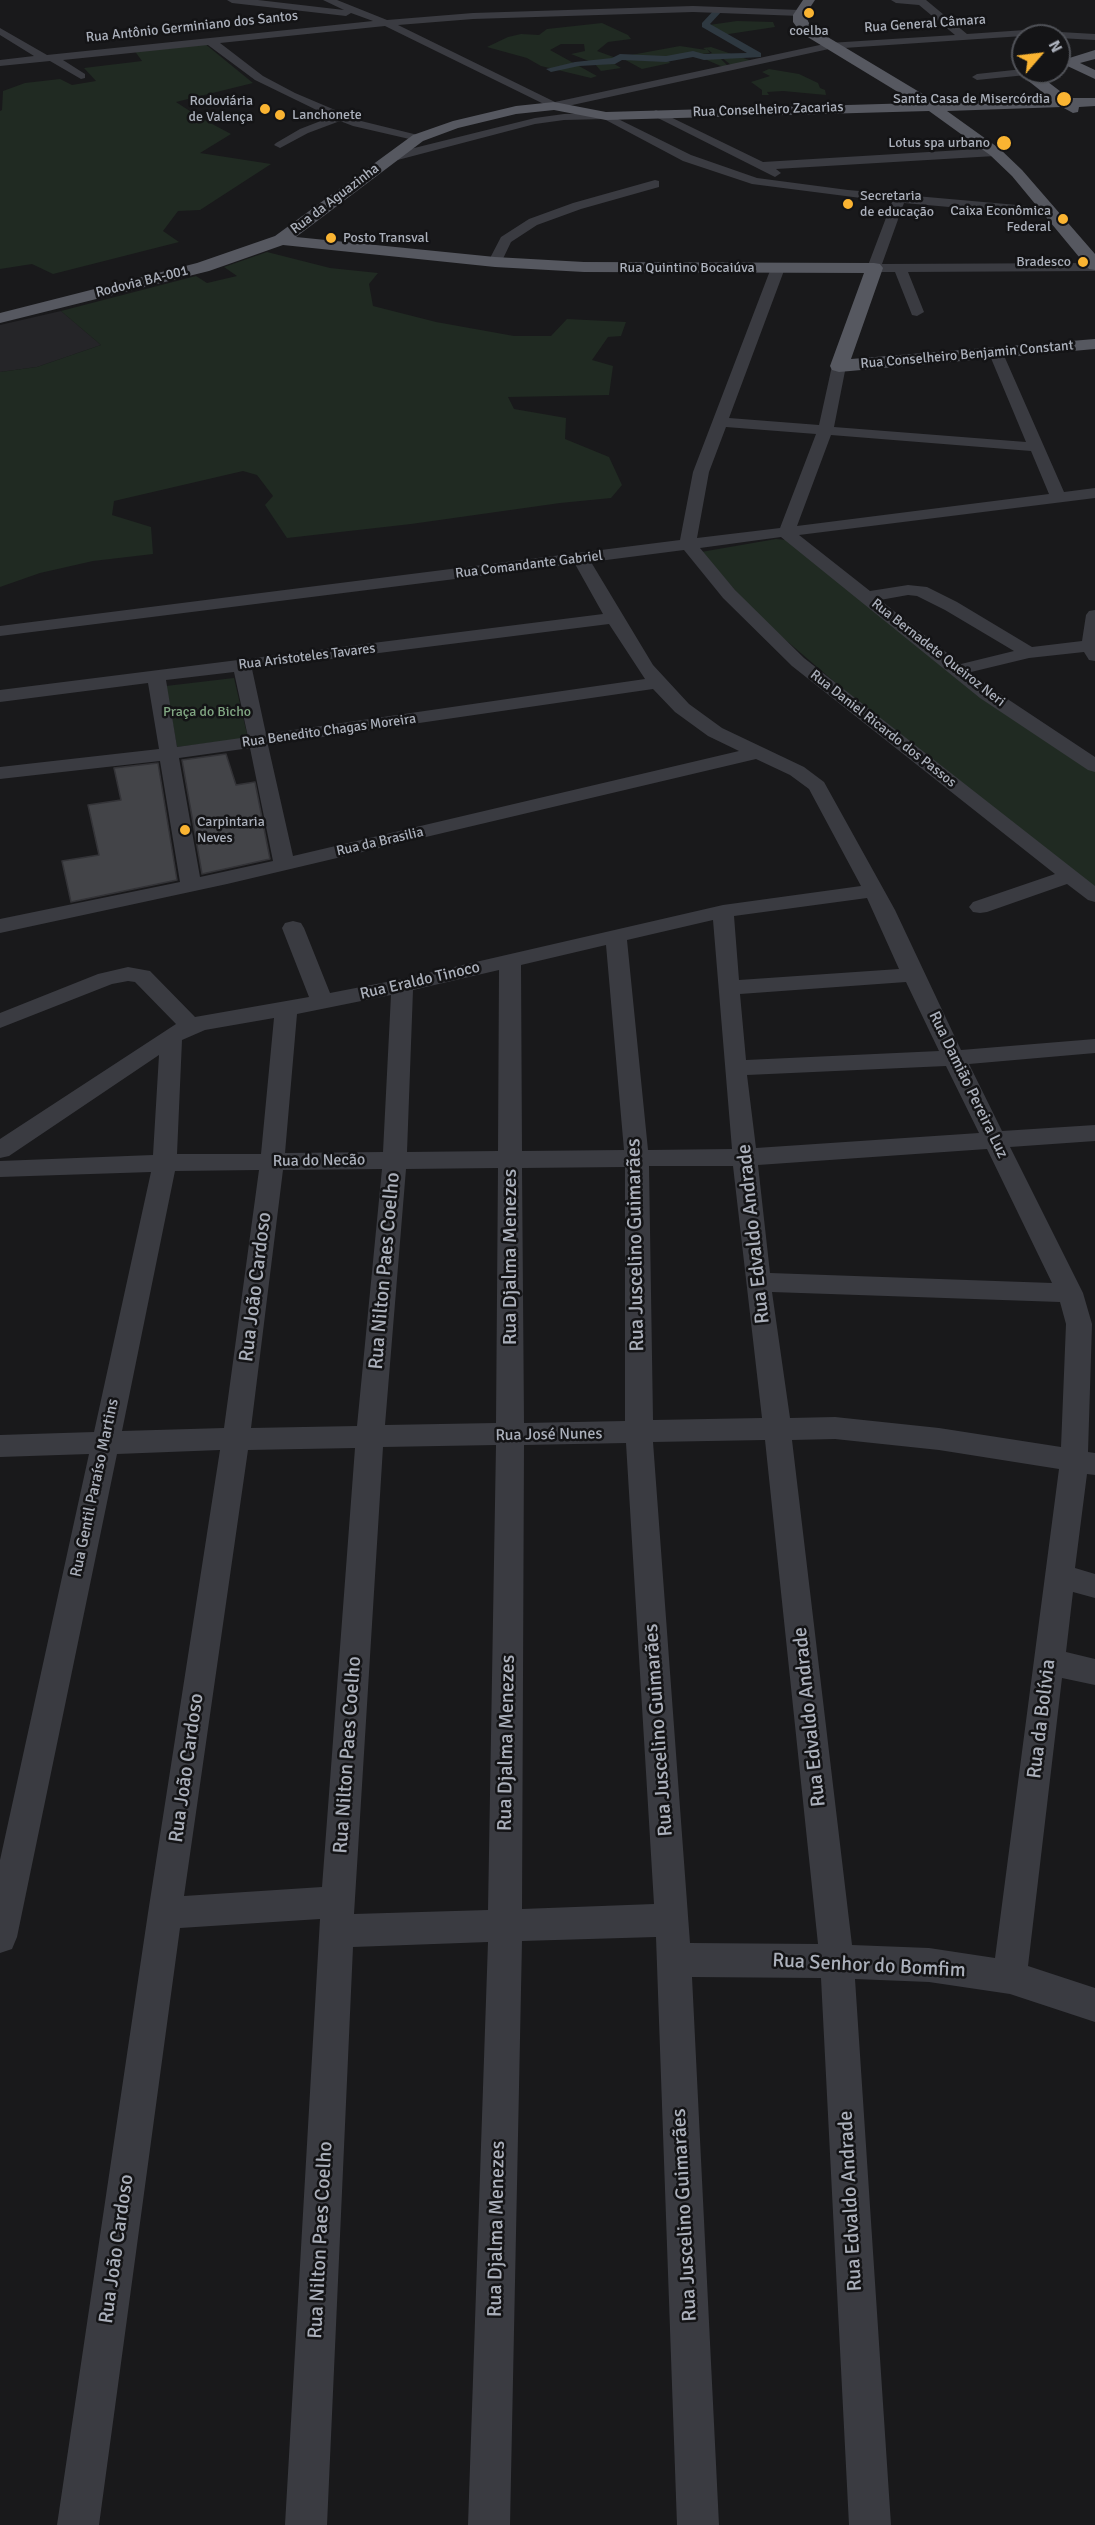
<!DOCTYPE html>
<meta charset="utf-8">
<style>
body{margin:0}
#map{position:relative;width:1095px;height:2525px;overflow:hidden;background:#19191b;font-family:Signika,sans-serif}
canvas{display:block}
.north{position:absolute;left:1011px;top:24px;width:60px;height:60px;box-sizing:border-box;background:#141416;border:2px solid #505258;border-radius:50%;rotate:62deg;font-size:16px;font-weight:700;line-height:24px;text-align:center;color:#abb0bb}
.north::after{content:'';display:block;margin:auto;width:21px;height:27px;background:#fab432;clip-path:polygon(50% 0,100% 100%,50% 72%,0 100%)}
</style>
<div id="map">
<canvas width="1095" height="2525"></canvas>
<div class="north">N</div>
</div>
<script>
const c = document.querySelector('canvas').getContext('2d');
c.lineJoin = 'round';
function paint(path, color) { c.fillStyle = color; c.fill(path, 'evenodd'); }
const poly = rows => new Path2D(rows.map(r => 'M' + r).join(''));
function stroke(path, color, width, dash) { c.strokeStyle = color; c.lineWidth = width; c.lineCap = dash ? 'butt' : 'round'; c.setLineDash(dash || []); c.stroke(path); }
function write(font, color, halo, rows, align = 'center') {
  c.font = font + ' Signika,sans-serif'; c.lineWidth = 5; c.setLineDash([]); c.textBaseline = 'middle'; c.strokeStyle = halo; c.fillStyle = color; for (const [text, x, y, turn = 0] of rows) {
    c.save(); c.translate(x, y); c.rotate((+turn || 0) * Math.PI / 180); c.textAlign = isNaN(turn) ? turn : align; if (halo) c.strokeText(text, 0, 0); c.fillText(text, 0, 0); c.restore();
  }
}
paint(poly([
 [61,311,101,345,37,367,0,372,0,325]
]), '#252528');
paint(poly([
 [737,21,773,22,775,27,722,35,709,25],
 [602,23,628,35,631,39,608,42,597,51,619,59,606,59,621,68,601,71,594,63,571,54,585,51,584,44,561,44,550,50,597,76,591,78,541,66,527,58,487,47,508,37,521,34,539,35,547,29],
 [204,43,253,83,176,102,199,117,231,134,200,153,271,164,200,210,178,211,163,231,179,242,53,274,32,264,0,269,0,111,2,110,3,91,25,83,60,79,72,85,96,81,84,68,142,61,134,50],
 [680,46,706,50,703,48,711,47,755,62,731,65,721,57,732,55,718,56,728,66,723,67,700,57,712,53,707,49,710,53,667,59,670,63,642,69,620,57],
 [769,69,799,74,818,83,820,88,825,90,826,95,783,91,767,92,769,95,762,95,762,90,751,82,770,76,762,72],
 [267,252,330,268,378,273,369,284,373,306,436,322,514,336,551,336,567,319,626,322,621,336,608,337,592,360,613,366,609,395,508,397,514,409,566,418,565,439,609,457,622,485,611,498,560,503,411,524,287,538,265,505,273,496,257,475,243,471,114,501,112,515,151,527,153,554,93,561,40,573,0,587,0,372,37,367,101,345,61,311,196,276,207,283,237,276,224,267],
 [776,539,786,540,1095,771,1095,887,872,714,760,618,701,552],
 [234,678,248,738,177,747,166,686]
]), '#202a22');
paint(poly([
 [715,9,722,11,710,24,761,53,761,57,704,60,693,57,666,62,622,60,615,64,579,66,551,72,546,69,575,62,612,58,620,54,666,56,693,51,704,54,747,53,702,27,702,23,715,9]
]), '#2e3840');
const building = poly([
 [226,754,236,785,255,782,270,859,202,874,182,760,226,754],
 [158,763,177,880,71,902,62,861,99,855,88,805,121,800,114,768,158,763]
]);
paint(building, '#434448');
stroke(building, '#333337', 1.5);
paint(poly([
 [227,0,258,0,344,10,323,0,337,0,387,20,473,13,693,6,800,10,805,13,800,16,693,12,473,19,398,25,555,102,829,43,955,35,919,5,896,3,891,0,926,0,967,34,1025,30,1095,34,1095,40,1059,38,1059,36,1023,36,829,49,554,109,385,26,220,43,263,76,295,93,361,121,422,136,424,138,418,141,353,126,340,121,308,133,280,148,274,145,276,143,300,129,331,117,255,80,208,45,63,60,85,74,85,78,81,79,50,61,0,66,0,60,34,56,0,35,0,28,47,55,373,21,351,13,346,16,232,3,227,0],
 [1023,69,1023,72,1031,72,1026,75,977,80,972,77,977,74,1023,69],
 [656,110,763,162,995,148,1001,152,995,156,776,169,781,173,775,177,652,115,650,113,656,110],
 [606,113,691,155,757,178,848,190,1051,208,1057,212,1051,216,904,203,882,264,1095,263,1095,271,908,272,924,312,917,316,912,315,895,272,874,272,867,268,892,202,752,184,683,161,604,119,564,120,535,124,390,162,384,158,386,155,535,118,564,114,606,113],
 [655,180,659,181,659,187,581,209,537,225,511,242,500,265,490,265,488,262,501,237,529,219,573,203,655,180],
 [778,264,785,268,729,418,819,425,832,366,839,362,846,366,834,427,1026,442,988,351,995,347,1002,351,1064,492,1095,488,1095,498,799,535,870,591,908,585,927,587,957,602,1032,647,1082,641,1086,615,1089,611,1095,610,1095,661,1089,660,1084,652,1029,658,971,672,994,690,1095,757,1095,772,1088,770,980,698,781,537,700,548,735,590,804,658,1095,886,1095,902,1088,900,1067,884,987,912,980,913,973,912,969,907,973,902,1055,874,792,666,723,598,684,550,591,562,653,665,689,704,722,728,804,767,824,782,895,910,961,1050,1095,1039,1095,1053,969,1064,1002,1131,1095,1125,1095,1141,1010,1147,1083,1293,1092,1324,1088,1452,1095,1453,1095,1475,1087,1474,1075,1568,1095,1574,1095,1598,1073,1592,1066,1652,1095,1659,1095,1685,1062,1678,1028,1966,1095,1988,1095,2022,1010,1994,929,1982,855,1979,891,2525,849,2525,821,1978,692,1977,719,2525,677,2525,656,1937,522,1941,510,2525,468,2525,488,1942,353,1947,327,2525,285,2525,320,1919,180,1928,99,2525,57,2525,148,1913,220,1450,117,1454,17,1937,12,1949,0,1953,0,1860,89,1454,0,1457,0,1435,94,1432,151,1172,0,1177,0,1161,153,1155,159,1055,9,1156,0,1158,0,1139,176,1024,135,982,128,981,112,984,0,1028,0,1013,98,974,128,967,150,971,195,1017,309,997,282,928,285,923,293,921,301,923,304,928,330,993,402,979,723,905,861,886,809,789,790,775,756,759,227,884,0,933,0,919,180,882,160,761,0,779,0,767,159,749,148,683,0,702,0,690,603,614,575,564,0,636,0,626,680,540,693,472,771,268,778,264],
 [726,427,816,434,780,528,697,538,709,472,726,427],
 [831,435,1031,451,1049,494,797,526,831,435],
 [908,595,917,596,945,610,1014,651,961,664,880,600,908,595],
 [609,624,645,679,266,734,252,669,609,624],
 [234,672,248,737,177,747,166,680,234,672],
 [653,689,675,712,708,736,739,751,293,856,268,745,653,689],
 [250,748,273,861,200,877,179,758,250,748],
 [867,898,899,969,739,980,734,916,867,898],
 [713,920,732,1149,648,1150,627,940,713,920],
 [606,945,624,1150,522,1151,521,965,606,945],
 [499,970,498,1151,407,1152,413,990,499,970],
 [906,982,939,1051,746,1060,740,994,906,982],
 [391,995,383,1152,285,1153,297,1014,391,995],
 [274,1018,261,1154,177,1154,182,1040,205,1030,274,1018],
 [946,1066,979,1133,756,1148,747,1075,946,1066],
 [987,1149,1052,1283,770,1273,758,1165,987,1149],
 [649,1166,733,1166,762,1418,653,1420,649,1166],
 [625,1167,625,1421,524,1423,522,1168,625,1167],
 [498,1168,496,1423,385,1425,406,1169,498,1168],
 [382,1169,357,1426,251,1428,283,1170,382,1169],
 [259,1170,224,1428,122,1431,175,1171,259,1170],
 [772,1292,1060,1302,1066,1324,1061,1447,939,1428,835,1417,790,1418,772,1292],
 [835,1439,939,1450,1059,1469,995,1958,929,1948,852,1945,792,1440,835,1439],
 [765,1440,818,1944,690,1943,653,1442,765,1440],
 [626,1443,654,1904,522,1909,524,1445,626,1443],
 [496,1445,488,1910,354,1914,383,1447,496,1445],
 [355,1448,322,1887,184,1896,248,1450,355,1448]
]), '#3a3b41');
paint(poly([
 [803,0,815,0,805,15,811,27,936,102,1051,99,1021,75,1019,72,1023,69,1023,72,1035,72,1069,98,1095,98,1095,106,1079,107,1078,112,1073,113,1062,107,947,111,1000,149,1022,170,1095,254,1095,270,1089,269,1012,176,990,155,929,111,606,120,554,110,516,114,458,128,423,141,296,237,495,257,584,262,874,263,880,264,883,268,851,359,1095,339,1095,349,839,372,832,370,830,366,864,273,584,272,495,267,283,245,209,271,0,323,0,313,197,263,275,236,413,135,453,121,516,106,554,102,606,112,916,103,801,33,793,22,793,15,803,0],
 [1095,50,1095,59,1080,63,1095,70,1095,79,1061,63,1063,60,1095,50]
]), '#565860');
for (const [x, y, r, color] of [
 [809,13,6,"#fab432"],
 [1064,99,8,"#fab432"],
 [265,109,6,"#fab432"],
 [280,115,6,"#fab432"],
 [1004,143,8,"#fab432"],
 [848,204,6,"#fab432"],
 [1063,219,6,"#fab432"],
 [331,238,6,"#fab432"],
 [1083,262,6,"#fab432"],
 [185,830,6,"#fab432"]
]) { const dot = new Path2D(); dot.arc(x, y, r, 0, 2 * Math.PI); c.fillStyle = color; c.fill(dot); stroke(dot, '#141416', 2); }
write('14px', '#abb0bb', '#141416', [
 ["Rua General Câmara",925,24,-4],
 ["Rua Antônio Germiniano dos Santos",192,27,-6],
 ["Rua Conselheiro Zacarias",768,110,-2],
 ["Rua da Aguazinha",335,199,-37],
 ["Rua Quintino Bocaiúva",687,268],
 ["Rodovia BA-001",142,282,-14],
 ["Rua Conselheiro Benjamin Constant",967,355,-5],
 ["Rua Comandante Gabriel",529,565,-7],
 ["Rua Bernadete Queiroz Neri",938,653,38],
 ["Rua Aristoteles Tavares",307,657,-7],
 ["Rua Daniel Ricardo dos Passos",883,729,38],
 ["Rua Benedito Chagas Moreira",329,731,-8],
 ["Rua da Brasilia",380,842,-13]
]);
write('14px', '#abb0bb', '#141416', [
 ["coelba",809,31,"center"],
 ["Santa Casa de Misercórdia",1050,99],
 ["Rodoviária",253,101],
 ["de Valença",253,117],
 ["Lanchonete",292,115,"left"],
 ["Lotus spa urbano",990,143],
 ["Secretaria",860,196,"left"],
 ["de educação",860,212,"left"],
 ["Caixa Econômica",1051,211],
 ["Federal",1051,227],
 ["Posto Transval",343,238,"left"],
 ["Bradesco",1071,262],
 ["Carpintaria",197,822,"left"],
 ["Neves",197,838,"left"]
], 'right');
write('14px', '#81a783', '#141416', [
 ["Praça do Bicho",207,712]
]);
write('16px', '#abb0bb', '#141416', [
 ["Rua Eraldo Tinoco",420,981,-13],
 ["Rua Damião Pereira Luz",968,1085,64],
 ["Rua do Necão",319,1161,-1],
 ["Rua José Nunes",549,1435,-1],
 ["Rua Gentil Paraíso Martins",95,1488,-78]
]);
write('20px', '#abb0bb', '#141416', [
 ["Rua Edvaldo Andrade",754,1234,-96],
 ["Rua Juscelino Guimarães",636,1245,-91],
 ["Rua Djalma Menezes",511,1257,-90],
 ["Rua Nilton Paes Coelho",385,1271,-85],
 ["Rua João Cardoso",256,1287,-83],
 ["Rua Edvaldo Andrade",810,1717,-96],
 ["Rua da Bolívia",1042,1719,-83],
 ["Rua Juscelino Guimarães",659,1730,-94],
 ["Rua Djalma Menezes",507,1743,-89],
 ["Rua Nilton Paes Coelho",348,1755,-86],
 ["Rua João Cardoso",187,1768,-82],
 ["Rua Senhor do Bomfim",869,1966,3],
 ["Rua Edvaldo Andrade",851,2201,-93],
 ["Rua Juscelino Guimarães",685,2215,-93],
 ["Rua Djalma Menezes",497,2229,-89],
 ["Rua Nilton Paes Coelho",321,2240,-87],
 ["Rua João Cardoso",117,2249,-82]
]);
</script>
